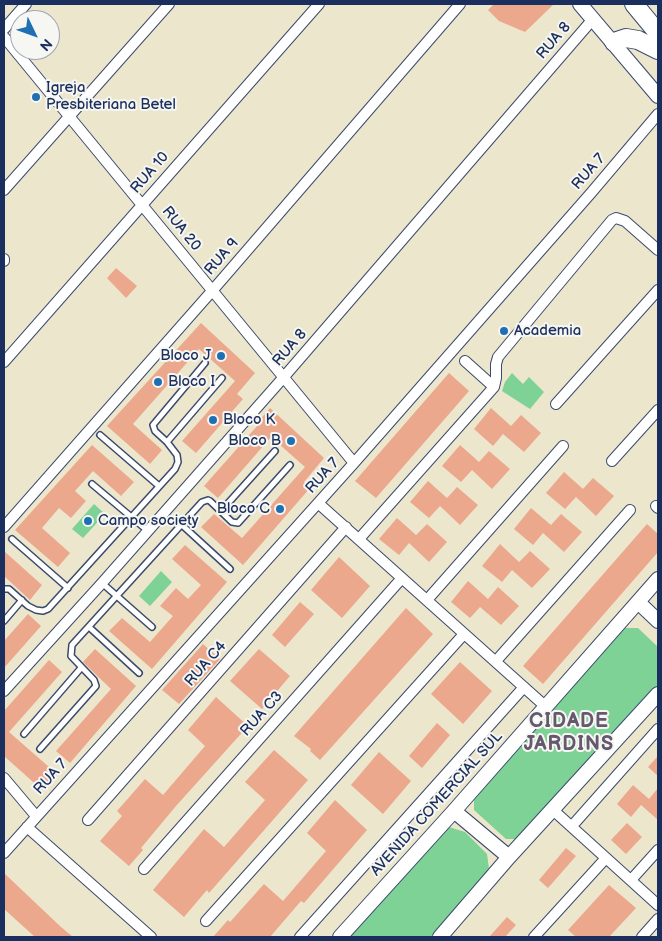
<!DOCTYPE html>
<style>
body{margin:0}
#map{position:relative;width:662px;height:941px;overflow:hidden;background:#ebe6cc;font-family:"Balsamiq Sans",sans-serif}
canvas{display:block}
.frame{position:absolute;inset:0;border:5px solid #1b2f5e;pointer-events:none}
.north{position:absolute;left:10px;top:10px;width:50px;height:50px;box-sizing:border-box;background:#f6f6f2;border:1px solid #9ea6b7;border-radius:50%;rotate:132deg;font-size:14px;font-weight:700;line-height:20px;text-align:center;color:#1b2f5e}
.north::after{content:'';display:block;margin:auto;width:18px;height:22px;background:#1f6fb2;clip-path:polygon(50% 0,100% 100%,50% 72%,0 100%)}
</style>
<div id="map">
<canvas width="662" height="941"></canvas>
<div class="frame"></div>
<div class="north">N</div>
</div>
<script>
const c = document.querySelector('canvas').getContext('2d');
c.lineJoin = 'round';
function paint(path, color) { c.fillStyle = color; c.fill(path, 'evenodd'); }
const poly = rows => new Path2D(rows.map(r => 'M' + r).join(''));
function stroke(path, color, width, dash) { c.strokeStyle = color; c.lineWidth = width; c.lineCap = dash ? 'butt' : 'round'; c.setLineDash(dash || []); c.stroke(path); }
function write(font, color, halo, rows, align = 'center') {
  c.font = font + ' "Balsamiq Sans",sans-serif'; c.lineWidth = 4; c.setLineDash([]); c.textBaseline = 'middle'; c.strokeStyle = halo; c.fillStyle = color; for (const [text, x, y, turn = 0] of rows) {
    c.save(); c.translate(x, y); c.rotate((+turn || 0) * Math.PI / 180); c.textAlign = isNaN(turn) ? turn : align; if (halo) c.strokeText(text, 0, 0); c.fillText(text, 0, 0); c.restore();
  }
}
paint(poly([
 [512,373,523,384,529,377,544,392,530,409,502,391,505,382],
 [94,504,105,514,83,538,72,529],
 [161,571,172,582,150,606,139,596],
 [623,628,638,628,658,647,658,686,520,839,506,839,474,810,474,796],
 [449,827,465,832,487,854,489,869,467,897,431,937,349,937,438,837]
]), '#7ed295');
paint(poly([
 [494,4,554,4,525,32,499,21,488,10],
 [116,268,137,286,126,298,107,278],
 [201,323,255,373,237,394,243,399,196,453,182,441,235,381,199,349,133,424,162,450,150,464,107,426],
 [449,373,469,391,376,498,355,481],
 [270,408,324,458,304,482,310,488,243,565,201,527,214,514,242,538,305,467,271,437,218,498,204,486,258,425,256,424],
 [491,408,511,426,521,415,541,433,524,452,503,434,493,446,474,429],
 [92,445,134,482,121,496,93,471,75,491,86,501,71,518,59,508,42,528,70,553,58,567,15,530],
 [460,445,479,462,489,451,510,469,492,489,472,470,461,482,442,466],
 [564,472,583,489,593,478,614,496,596,516,576,497,565,509,546,493],
 [428,481,447,498,457,487,478,505,460,525,440,506,429,518,410,502],
 [531,508,551,525,561,514,582,532,564,552,543,533,533,545,514,529],
 [397,518,416,535,427,524,447,542,429,562,409,543,399,555,379,539],
 [647,524,658,534,658,552,543,684,523,666],
 [500,544,519,562,530,551,550,569,532,588,512,570,502,582,482,566],
 [185,545,227,582,152,669,109,631,122,618,150,642,173,616,160,606,176,588,188,599,201,585,172,559],
 [4,551,42,585,30,600,4,576],
 [339,557,370,586,342,618,311,590],
 [468,581,488,599,498,587,519,606,501,625,480,607,470,618,451,602],
 [300,602,314,614,285,647,272,635],
 [406,608,433,634,320,760,310,751,311,749,294,736],
 [28,614,41,626,4,668,4,641],
 [203,644,220,659,179,704,162,690],
 [95,649,136,686,70,763,56,751,111,689,83,662],
 [259,649,290,676,262,709,230,681],
 [49,660,62,672,9,732,57,774,42,790,4,756,4,711],
 [460,662,492,691,463,724,431,694],
 [216,697,248,726,176,806,141,848,143,850,129,866,100,841,122,816,117,811,145,779,163,795,205,746,188,730],
 [437,723,450,735,422,768,409,756],
 [274,750,308,780,209,893,207,890,184,917,153,890,204,829,224,847,265,800,245,782],
 [379,752,411,781,383,814,351,785],
 [658,756,658,776,648,767],
 [633,785,649,799,658,788,658,820,641,805,631,817,617,804],
 [335,800,367,830,304,903,301,901,270,937,213,937,228,920,230,922,264,884,283,901,326,851,307,833],
 [627,823,642,837,626,854,611,840],
 [566,848,576,856,548,888,539,880],
 [4,873,61,927,73,937,35,937,4,909],
 [609,885,636,908,609,937,576,937,568,930],
 [507,917,516,925,505,937,489,937]
]), '#eca88d');
const lane = poly([
 [100,435,159,486],
 [167,442,155,431,153,425,205,363],
 [92,484,148,531],
 [221,511,275,451],
 [182,525,230,569],
 [12,539,68,588],
 [102,583,152,627],
 [4,589,9,589,28,606,36,610,43,611,48,609,175,469,178,462,177,455,167,442,222,378],
 [4,621,22,600],
 [89,627,139,673],
 [24,734,81,668],
 [40,749,96,686,94,680,71,656,72,645,202,502,208,500,210,501,232,522,238,523,290,465]
]);
const street = poly([
 [4,29,26,4],
 [4,37,354,463],
 [4,190,169,4],
 [4,259,4,261],
 [4,362,319,4],
 [494,387,496,378,496,364,498,357,612,220,616,218,625,221,658,250],
 [556,404,658,290],
 [612,461,658,410],
 [318,503,545,706],
 [656,506,658,508],
 [4,527,212,291,460,4],
 [359,539,494,387,465,361],
 [427,600,563,446],
 [496,661,630,510],
 [4,691,102,583,283,378,593,19],
 [4,778,36,816],
 [553,810,658,905],
 [88,820,346,527],
 [572,826,658,729],
 [27,827,151,937],
 [4,853,354,463,591,193,658,114],
 [144,869,402,578],
 [631,880,658,850],
 [206,921,464,634],
 [300,937,524,687],
 [534,937,606,858],
 [642,937,658,919]
]);
const secondary = poly([
 [580,4,658,96],
 [638,602,658,621],
 [454,811,509,857],
 [340,937,454,811,658,579],
 [440,937,509,857,658,694]
]);
const highway = poly([
 [634,4,658,33],
 [614,42,626,38,638,40,658,50]
]);
stroke(lane, '#3a4a6e', 8);
stroke(street, '#3a4a6e', 12);
stroke(secondary, '#3a4a6e', 16);
stroke(highway, '#3a4a6e', 20);
stroke(lane, '#fff', 5);
stroke(street, '#fff', 10);
stroke(secondary, '#fff', 14);
stroke(highway, '#fff', 18);
for (const [x, y, r, color] of [
 [36,97,5,"#1f6fb2"],
 [504,331,5,"#1f6fb2"],
 [221,356,5,"#1f6fb2"],
 [158,382,5,"#1f6fb2"],
 [213,420,5,"#1f6fb2"],
 [291,441,5,"#1f6fb2"],
 [280,509,5,"#1f6fb2"],
 [88,521,5,"#1f6fb2"]
]) { const dot = new Path2D(); dot.arc(x, y, r, 0, 2 * Math.PI); c.fillStyle = color; c.fill(dot); stroke(dot, '#f6f6f2', 2); }
write('15px', '#1b2f5e', '#f6f6f2', [
 ["RUA 8",554,41,-49],
 ["RUA 7",589,172,-49],
 ["RUA 10",150,173,-49],
 ["RUA 20",181,229,51],
 ["RUA 9",222,257,-49],
 ["RUA 8",290,348,-49],
 ["RUA 7",323,476,-48],
 ["RUA C4",206,664,-49],
 ["RUA C3",262,714,-48],
 ["RUA 7",51,777,-48],
 ["AVENIDA COMERCIAL SUL",437,804,-48]
]);
write('15px', '#1b2f5e', '#f6f6f2', [
 ["Igreja",46,88],
 ["Presbiteriana Betel",46,105],
 ["Academia",514,331],
 ["Bloco J",211,356,"right"],
 ["Bloco I",168,382],
 ["Bloco K",223,420],
 ["Bloco B",281,441,"right"],
 ["Bloco C",270,509,"right"],
 ["Campo society",98,521]
], 'left');
c.letterSpacing = '1px';
write('bold 20px', '#64596e', '#f6f6f2', [
 ["CIDADE",569,722],
 ["JARDINS",569,745]
]);
c.letterSpacing = '0px';
</script>
